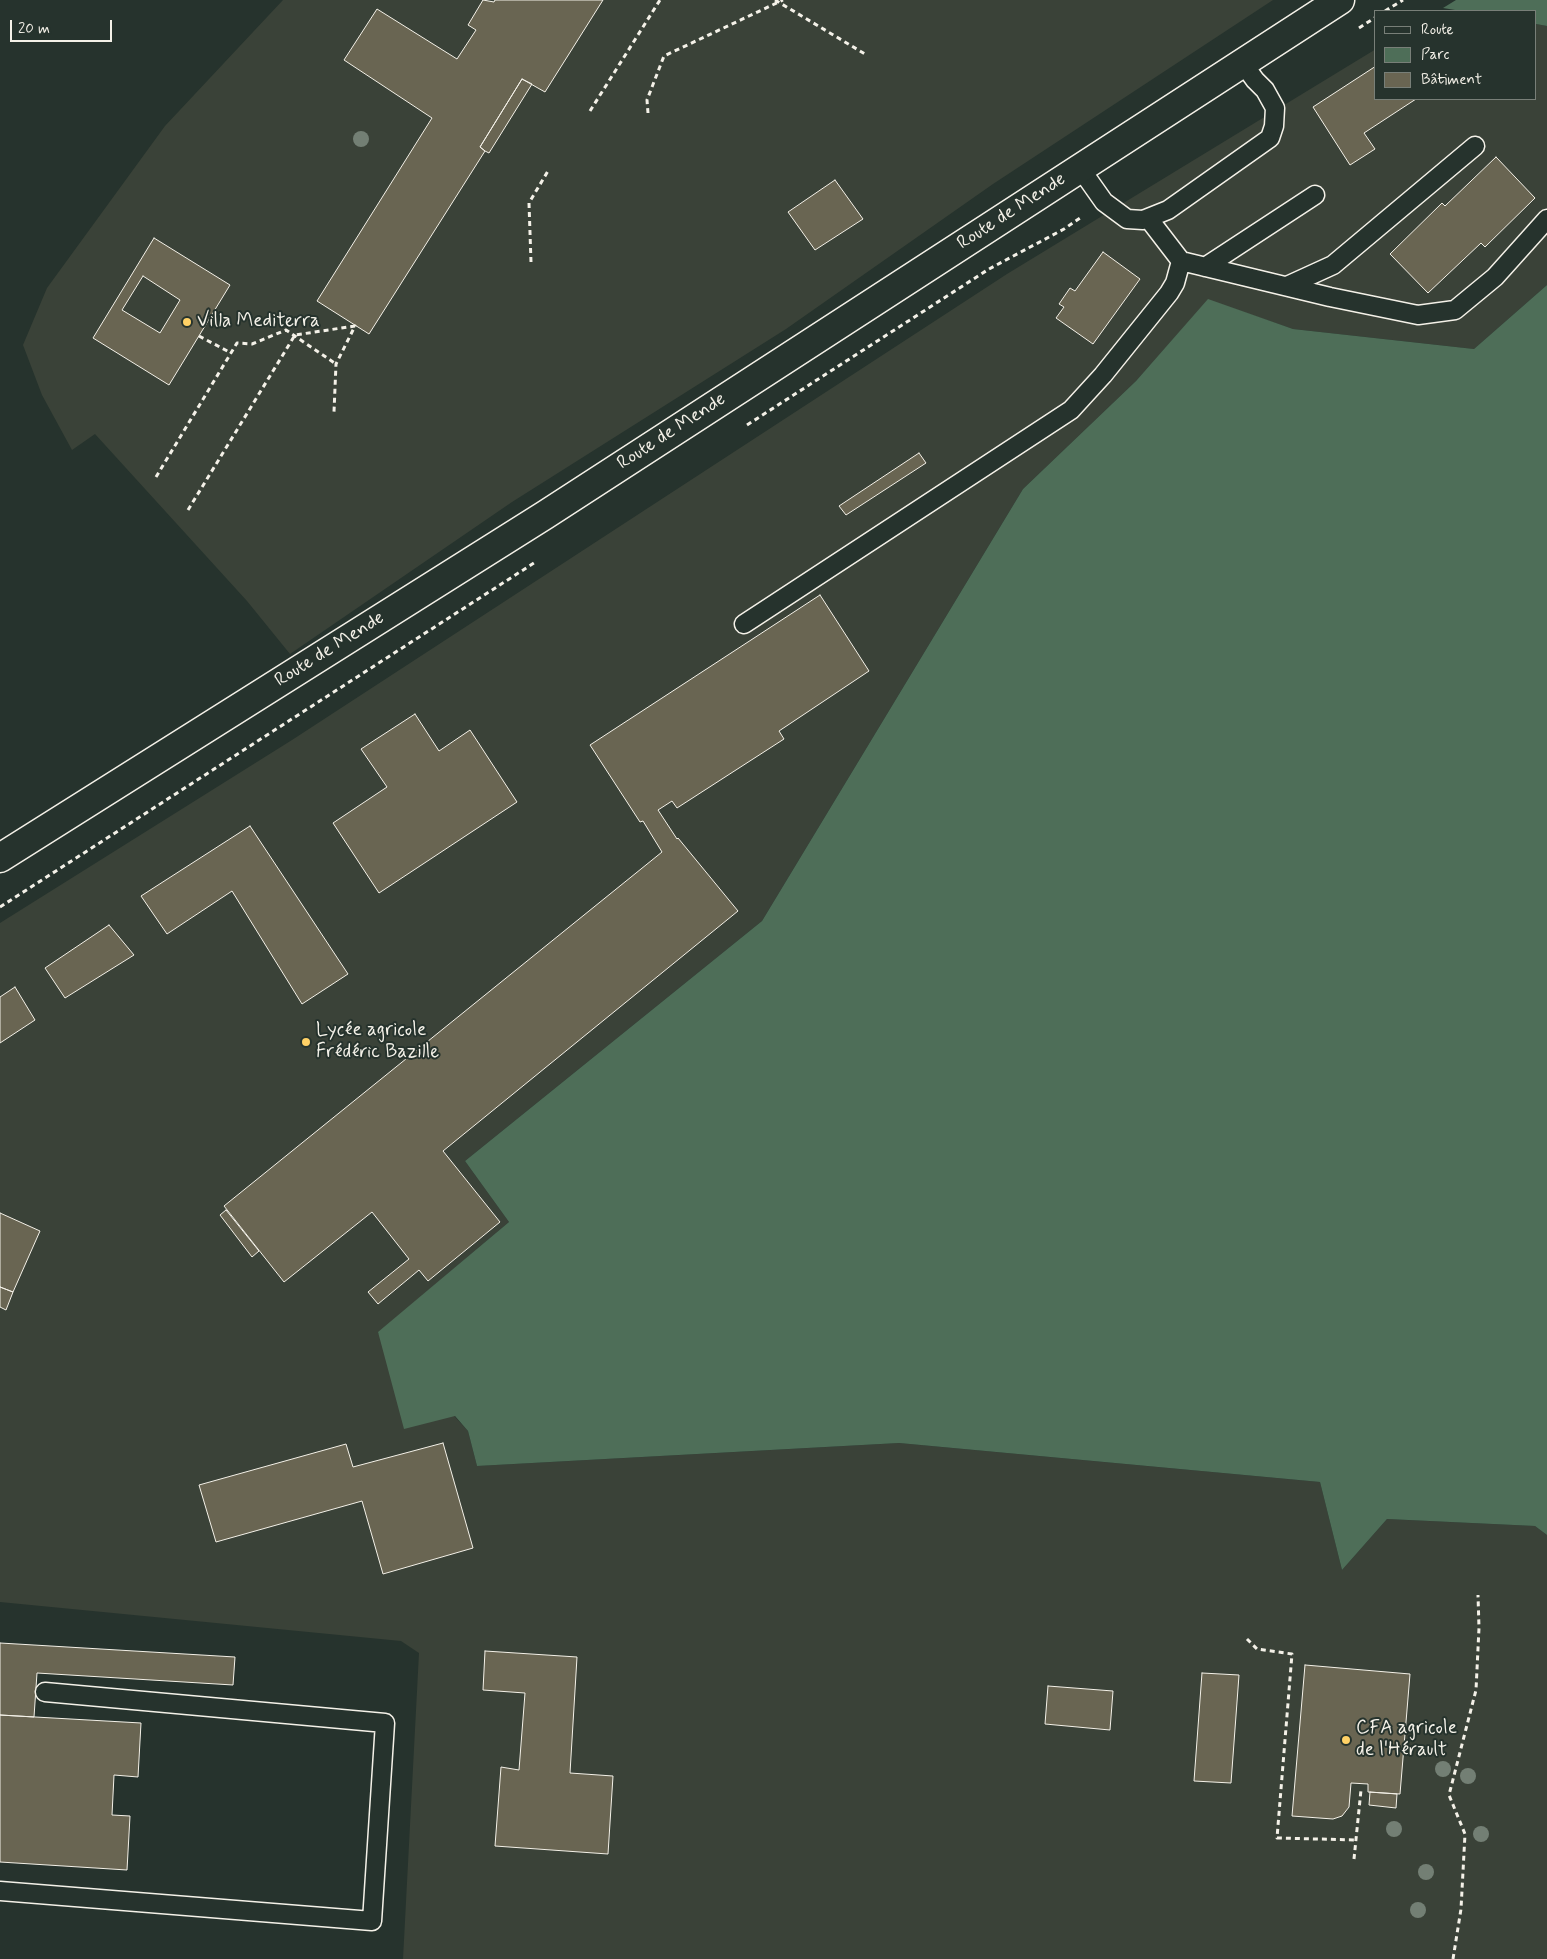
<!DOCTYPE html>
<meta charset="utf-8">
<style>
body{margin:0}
#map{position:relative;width:1547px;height:1959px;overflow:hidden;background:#26332d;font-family:Mynerve,sans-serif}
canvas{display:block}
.legend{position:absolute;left:1374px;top:10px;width:162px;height:90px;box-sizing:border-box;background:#26332d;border:1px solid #787f78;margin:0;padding:6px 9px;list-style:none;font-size:15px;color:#f4f1e8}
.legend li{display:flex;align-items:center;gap:10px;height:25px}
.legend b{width:25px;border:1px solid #787f78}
.scale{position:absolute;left:10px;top:20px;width:102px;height:22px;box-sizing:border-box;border:2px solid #f4f1e8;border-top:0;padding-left:6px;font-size:15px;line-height:18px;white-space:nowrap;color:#f4f1e8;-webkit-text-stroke:4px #26332d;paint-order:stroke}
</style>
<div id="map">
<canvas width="1547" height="1959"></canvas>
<ul class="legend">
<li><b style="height:6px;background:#26332d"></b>Route</li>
<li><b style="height:14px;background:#4e6e58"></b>Parc</li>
<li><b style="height:14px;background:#696552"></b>Bâtiment</li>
</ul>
<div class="scale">20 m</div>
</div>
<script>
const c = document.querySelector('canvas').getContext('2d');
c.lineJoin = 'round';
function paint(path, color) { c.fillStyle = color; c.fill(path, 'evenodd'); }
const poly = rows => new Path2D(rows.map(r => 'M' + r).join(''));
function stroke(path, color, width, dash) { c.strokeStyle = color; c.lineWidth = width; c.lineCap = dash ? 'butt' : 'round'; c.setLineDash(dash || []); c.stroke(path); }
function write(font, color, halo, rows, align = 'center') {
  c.font = font + ' Mynerve,sans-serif'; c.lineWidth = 4; c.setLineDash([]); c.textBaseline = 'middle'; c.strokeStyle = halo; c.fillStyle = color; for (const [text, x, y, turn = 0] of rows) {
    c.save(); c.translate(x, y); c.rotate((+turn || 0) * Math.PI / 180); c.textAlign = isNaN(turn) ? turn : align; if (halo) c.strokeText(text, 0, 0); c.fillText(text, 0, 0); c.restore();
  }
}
paint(poly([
 [283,0,1273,0,993,184,786,329,512,502,290,654,247,601,95,434,72,450,42,395,23,345,47,288,165,126],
 [1536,24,1547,26,1547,285,1474,349,1293,329,1208,300,1136,381,1023,489,762,921,465,1161,509,1222,378,1333,468,1431,477,1466,899,1443,1320,1482,1342,1570,1387,1519,1535,1526,1547,1535,1547,1959,403,1959,419,1653,401,1641,0,1602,0,923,292,740,1007,274,1376,49,1376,99,1536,99]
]), '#3a4238');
paint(poly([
 [1456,0,1547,0,1547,26,1536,24,1536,11,1461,11,1443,8],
 [1547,285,1547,1535,1535,1526,1387,1519,1342,1570,1320,1482,899,1443,477,1466,468,1431,455,1416,404,1429,378,1332,509,1222,465,1161,762,921,1023,489,1136,381,1208,299,1293,329,1474,349]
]), '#4e6e58');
const building = poly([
 [483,0,494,2,495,0,603,0,545,92,522,79,480,147,485,151,369,334,317,301,432,118,344,60,377,9,457,59,476,30,468,25,483,0],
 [1376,66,1376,99,1416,99,1364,133,1375,149,1350,165,1313,107,1376,66],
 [522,79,532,84,489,153,485,151,480,147,522,79],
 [1496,157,1535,198,1485,247,1481,243,1428,293,1390,254,1442,203,1445,206,1496,157],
 [835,180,863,219,815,250,788,212,835,180],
 [154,238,230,285,169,385,93,338,154,238],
 [143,276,180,300,160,333,122,310,143,276],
 [1103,252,1140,279,1093,344,1056,318,1064,307,1059,304,1070,288,1075,291,1103,252],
 [919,453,926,463,846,515,839,506,919,453],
 [820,595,869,671,779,731,784,739,677,808,672,801,658,810,677,839,678,838,738,911,443,1151,500,1222,428,1281,419,1270,378,1304,368,1292,409,1259,372,1212,284,1282,224,1206,662,852,643,821,640,822,590,745,820,595],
 [415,714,439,751,470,730,517,802,379,893,333,823,387,787,361,749,415,714],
 [250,826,348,974,302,1004,232,891,167,934,141,896,250,826],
 [109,925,134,955,65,998,45,968,109,925],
 [15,987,35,1020,0,1043,0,997,15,987],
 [226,1210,259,1251,252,1257,220,1215,226,1210],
 [0,1213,40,1231,13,1292,0,1287,0,1213],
 [0,1287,13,1292,6,1310,0,1307,0,1287],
 [443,1443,473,1548,383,1574,362,1501,216,1542,199,1485,346,1444,353,1467,443,1443],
 [0,1643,235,1657,233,1685,37,1673,34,1717,0,1715,0,1643],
 [485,1651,577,1657,570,1773,613,1776,608,1854,495,1846,501,1767,519,1770,525,1693,483,1690,485,1651],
 [1305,1665,1410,1674,1400,1794,1368,1792,1368,1784,1351,1783,1349,1807,1342,1816,1333,1819,1292,1816,1305,1665],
 [1202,1673,1239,1675,1231,1783,1194,1781,1202,1673],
 [1048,1686,1113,1691,1110,1730,1045,1724,1048,1686],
 [0,1715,141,1723,138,1777,114,1775,112,1815,130,1816,127,1870,0,1862,0,1715],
 [1370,1792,1397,1794,1396,1808,1369,1805,1370,1792]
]);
paint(building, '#696552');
stroke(building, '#f4f1e8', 1);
const service = poly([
 [1080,168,1104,202,1127,219,1143,220,1168,210,1270,138,1274,126,1275,108,1265,90,1255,80,1242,62],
 [1148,218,1181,261,1330,297,1418,315,1455,310,1495,277,1547,219],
 [1205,267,1315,195],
 [1287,286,1333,265,1475,146],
 [744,624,1071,410,1103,375,1169,293,1175,283,1181,261],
 [0,1891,372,1921,385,1723,45,1692]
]);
const secondary = poly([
 [0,858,545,515,1340,0]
]);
stroke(service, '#f4f1e8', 21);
stroke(secondary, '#f4f1e8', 31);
stroke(poly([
 [775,0,865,54],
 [1385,11,1403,0],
 [1359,28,1376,17],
 [590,111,660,0],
 [648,113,647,100,664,56,783,0],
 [531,262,529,203,548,171],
 [199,336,231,353],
 [747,425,989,269,1064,229,1083,216],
 [156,477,237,343,252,344,286,330,336,364],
 [188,510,295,335,355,326,336,364,334,412],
 [0,907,534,563],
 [1247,1639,1257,1649,1292,1654,1277,1838,1357,1840],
 [1354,1859,1361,1790],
 [1453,1959,1461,1909,1465,1834,1449,1795,1476,1690,1479,1628,1478,1595]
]), '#f4f1e8', 3, [5, 4]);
stroke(service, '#26332d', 18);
stroke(secondary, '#26332d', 28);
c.fillStyle = '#737f74';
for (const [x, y] of [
 [361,139],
 [1443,1769],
 [1468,1776],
 [1394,1829],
 [1481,1834],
 [1426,1872],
 [1418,1910]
]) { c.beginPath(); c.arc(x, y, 8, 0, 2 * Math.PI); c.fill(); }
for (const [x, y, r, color] of [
 [187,322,5,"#ffd166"],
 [306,1042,5,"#ffd166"],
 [1346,1740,5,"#ffd166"]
]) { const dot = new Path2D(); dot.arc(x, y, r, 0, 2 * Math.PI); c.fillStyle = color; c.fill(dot); stroke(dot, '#26332d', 2); }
write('19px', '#f4f1e8', '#26332d', [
 ["Route de Mende",1012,212,-33],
 ["Route de Mende",672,432,-33],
 ["Route de Mende",330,650,-32]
]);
write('19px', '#f4f1e8', '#26332d', [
 ["Villa Mediterra",197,322],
 ["Lycée agricole",316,1031],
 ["Frédéric Bazille",316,1053],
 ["CFA agricole",1356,1729],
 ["de l'Hérault",1356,1751]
], 'left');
</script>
